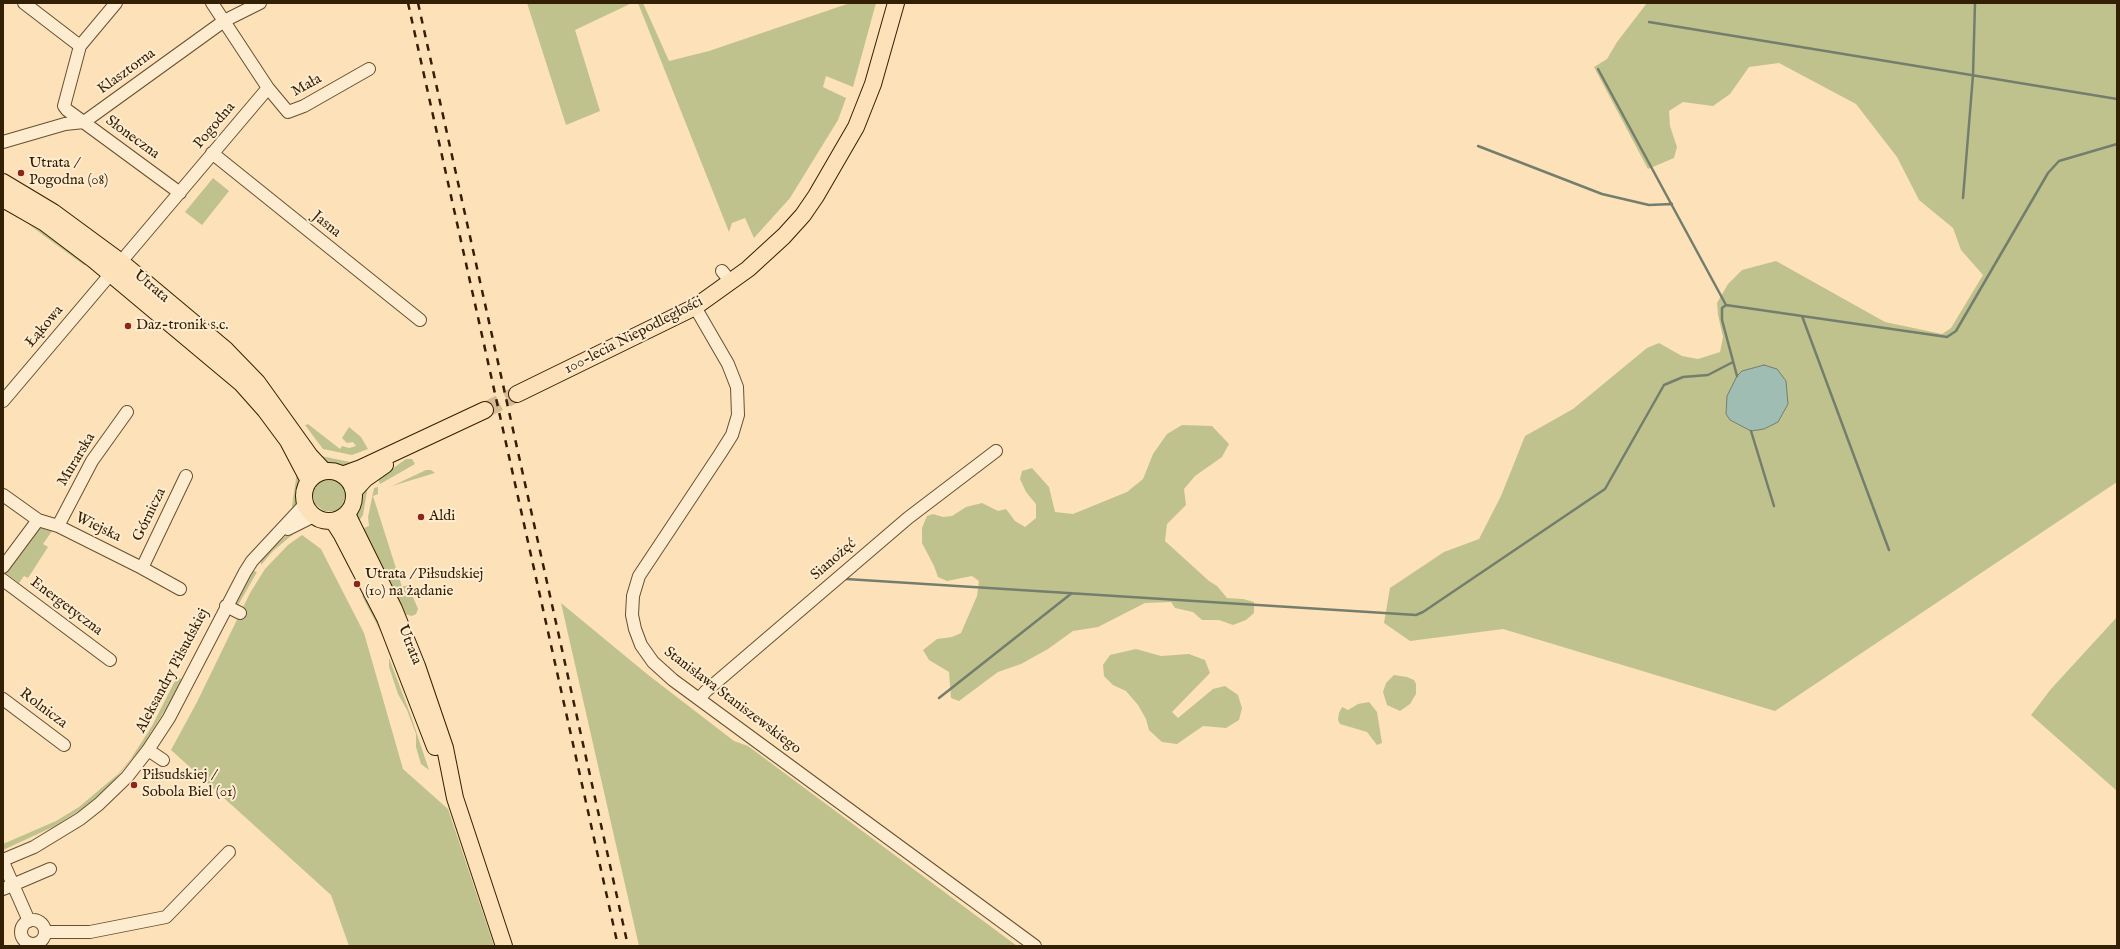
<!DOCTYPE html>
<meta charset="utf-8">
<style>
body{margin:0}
#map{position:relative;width:2120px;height:949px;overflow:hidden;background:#fde1b8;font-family:"IM FELL English",serif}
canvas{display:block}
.frame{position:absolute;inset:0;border:4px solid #331f03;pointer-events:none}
</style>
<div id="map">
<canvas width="2120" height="949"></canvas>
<div class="frame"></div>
</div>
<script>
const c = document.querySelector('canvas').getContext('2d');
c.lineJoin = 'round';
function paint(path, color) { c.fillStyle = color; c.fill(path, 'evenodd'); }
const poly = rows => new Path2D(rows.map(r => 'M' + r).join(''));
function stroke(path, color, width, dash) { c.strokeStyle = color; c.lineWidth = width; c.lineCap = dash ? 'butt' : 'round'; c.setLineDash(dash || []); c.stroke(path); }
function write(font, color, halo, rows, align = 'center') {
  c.font = font + ' "IM FELL English",serif'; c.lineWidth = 4; c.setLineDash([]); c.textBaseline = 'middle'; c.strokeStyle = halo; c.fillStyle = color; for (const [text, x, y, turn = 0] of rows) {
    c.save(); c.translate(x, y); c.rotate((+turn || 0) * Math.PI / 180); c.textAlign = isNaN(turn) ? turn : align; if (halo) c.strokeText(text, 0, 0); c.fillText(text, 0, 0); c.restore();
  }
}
paint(poly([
 [527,3,632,3,575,30,600,111,566,125],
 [638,3,643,3,669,61,709,51,850,3,876,3,853,87,826,76,823,87,846,98,838,120,790,198,754,238,745,218,732,223,729,232],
 [1647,3,2117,3,2117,482,1775,711,1503,629,1410,641,1384,623,1390,588,1444,552,1479,539,1501,496,1525,436,1573,409,1647,348,1659,343,1682,356,1698,359,1720,352,1723,337,1718,315,1717,303,1728,284,1742,270,1776,261,1885,322,1942,334,1951,328,1983,275,1961,250,1953,228,1919,200,1897,157,1856,104,1779,63,1749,67,1730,94,1713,106,1683,102,1669,111,1670,126,1677,147,1674,158,1648,169,1594,67,1607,59,1617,42],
 [213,178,229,191,202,225,185,212],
 [24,221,35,225,89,265,84,265],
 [308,424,340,449,342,446,349,448,356,446,353,442,347,443,342,438,349,427,361,437,368,449,352,455,323,449,305,425],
 [1182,425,1212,426,1229,444,1222,457,1195,476,1184,489,1186,505,1167,524,1165,541,1209,581,1217,586,1227,598,1243,599,1254,602,1254,613,1246,620,1233,625,1219,620,1202,620,1193,612,1175,608,1171,602,1145,603,1098,627,1073,631,1048,649,1021,664,998,672,959,701,951,698,949,672,929,660,923,650,937,639,952,637,961,633,977,596,979,581,972,576,947,581,938,577,934,566,922,543,922,528,927,516,933,514,943,517,952,516,966,507,982,503,998,511,1006,509,1015,521,1025,527,1036,518,1036,504,1026,492,1020,479,1022,471,1032,468,1049,487,1055,512,1073,514,1127,492,1143,479,1153,454,1167,434],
 [321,456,350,462,358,461,343,467,329,463,321,459],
 [406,459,412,459,415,464,380,484,378,479],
 [426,470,431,470,435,473,392,486],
 [297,472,301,478,297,503,294,511,292,506],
 [319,478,335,478,344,486,346,495,340,511,324,511,315,504,312,492,315,480],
 [369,480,363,515,359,521,355,514,360,496],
 [378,487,378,494,373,496,402,587,408,585,418,609,416,614,412,616,404,614,359,530,369,526,368,517,374,488],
 [41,527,52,531,43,544,48,547,28,578,24,576,19,583,6,573],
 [298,530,273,551,261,565,261,560,271,549,288,534],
 [302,535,321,549,364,633,403,769,448,809,494,946,349,946,331,895,171,750,197,702,250,593,265,569,288,545],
 [254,571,257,572,237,607,234,604,251,572],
 [364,594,373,609,384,636,383,636,362,596],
 [561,603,647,674,734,741,748,746,1017,946,639,946],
 [2117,617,2117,791,2031,715,2051,689],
 [1136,649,1161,656,1189,654,1205,660,1210,673,1172,712,1178,718,1213,689,1225,686,1238,695,1242,708,1239,720,1226,728,1203,726,1177,744,1162,742,1149,730,1146,719,1138,705,1126,691,1113,685,1104,676,1103,665,1110,655],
 [389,658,411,716,429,770,421,764,416,747,416,734,407,710,398,694,389,667],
 [1394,675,1407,677,1414,680,1416,684,1416,694,1410,704,1400,711,1387,705,1383,692,1386,683],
 [177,677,184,680,142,747,108,787,85,807,55,826,3,850,3,844,56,821,79,807,118,774,130,760,152,726],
 [1369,702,1377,712,1382,743,1377,745,1367,732,1340,724,1338,720,1339,713,1342,707,1348,710,1358,704]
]), '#c0c28e');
const water = poly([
 [1764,365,1777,369,1786,381,1788,404,1778,422,1764,429,1751,431,1730,420,1726,414,1727,396,1737,376,1742,371,1764,365]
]);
paint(water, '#a0bdb3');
stroke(water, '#747e6d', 1);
stroke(poly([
 [1649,22,2117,99],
 [1598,69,1726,305],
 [1478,146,1602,194,1649,205,1672,204],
 [1963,198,1973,75,1975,3],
 [1802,316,1889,550],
 [1737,376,1722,320,1722,308,1726,305,1947,337,1956,331,2048,173,2059,161,2117,144],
 [1751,431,1774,506],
 [846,579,1416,615,1423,612,1605,489,1664,385,1683,377,1708,375,1733,362],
 [939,698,1072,593]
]), '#747e6d', 2.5);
stroke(poly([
 [485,410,517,394]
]), '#d5ba94', 16, [16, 8]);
const minor = poly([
 [24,3,80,46],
 [116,3,80,46,64,106,67,110,180,193],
 [268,88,288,112,304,106,369,69],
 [3,142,65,124,84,122,224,21,260,3],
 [212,153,420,320],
 [722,271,731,282],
 [695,307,728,364,737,387,738,415,732,435,720,454,639,576,633,596,632,615,635,629,641,645,653,662,673,680,1035,946],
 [3,401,268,88,212,3],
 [3,495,38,520,58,526,142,568,180,589],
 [58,526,92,461,127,412],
 [288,529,314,516],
 [3,567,38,520],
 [142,568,186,476],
 [3,580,110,660],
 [226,606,240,613],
 [3,699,64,745],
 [699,699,706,691,908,518,996,451],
 [148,750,163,760],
 [3,860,34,847,80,819,99,804,127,777,148,750,169,718,245,572,252,561,305,504],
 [3,862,29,921],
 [3,889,50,869],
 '21 932a12 12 0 1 1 24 0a12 12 0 1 1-24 0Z',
 [46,932,90,932,166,917,229,852]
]);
const major = poly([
 [3,182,53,212,121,262,226,350,257,382,310,456,324,471],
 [3,199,45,223,94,260,241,383,265,410,288,441,309,481],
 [517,394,695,307,748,269,784,236,803,215,816,196,856,127,873,84,896,3],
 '304 496a25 25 0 1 1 50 0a25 25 0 1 1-50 0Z',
 [342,475,361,468,485,410],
 [354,491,365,479,385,465],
 [347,514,394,609,417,666,445,748,455,798,504,946],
 [333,521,342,535,385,618,435,747]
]);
stroke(minor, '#665030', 14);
stroke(major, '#331f03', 18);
stroke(minor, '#feecd1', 12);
stroke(major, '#fde1b8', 16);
stroke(poly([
 [408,3,618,946],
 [418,3,628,946]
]), '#331f03', 2.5, [7, 7]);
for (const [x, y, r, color] of [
 [21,173,4,"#8f2418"],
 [128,326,4,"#8f2418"],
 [421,517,4,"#8f2418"],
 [357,584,4,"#8f2418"],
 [134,785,4,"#8f2418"]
]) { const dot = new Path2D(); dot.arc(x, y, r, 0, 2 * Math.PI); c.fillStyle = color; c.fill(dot); stroke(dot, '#feecd1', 1.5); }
write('15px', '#331f03', '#feecd1', [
 ["Klasztorna",127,72,-36],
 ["Mała",307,86,-29],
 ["Pogodna",215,126,-50],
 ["Słoneczna",132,138,36],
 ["Jasna",326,225,39],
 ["Utrata",151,287,40],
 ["Łąkowa",45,327,-50],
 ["100-lecia Niepodległości",634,336,-27],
 ["Murarska",77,460,-59],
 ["Górnicza",150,515,-64],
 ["Wiejska",98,528,26],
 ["Sianożęć",834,560,-41],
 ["Energetyczna",66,607,37],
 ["Utrata",409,645,68],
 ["Aleksandry Piłsudskiej",173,671,-62],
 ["Stanisława Staniszewskiego",732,701,37],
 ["Rolnicza",43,709,37]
]);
write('15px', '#331f03', '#feecd1', [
 ["Utrata /",29,164],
 ["Pogodna (08)",29,181],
 ["Daz-tronik s.c.",136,326],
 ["Aldi",429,517],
 ["Utrata / Piłsudskiej",365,575],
 ["(10) na żądanie",365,592],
 ["Piłsudskiej /",142,776],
 ["Sobola Biel (01)",142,793]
], 'left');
</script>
